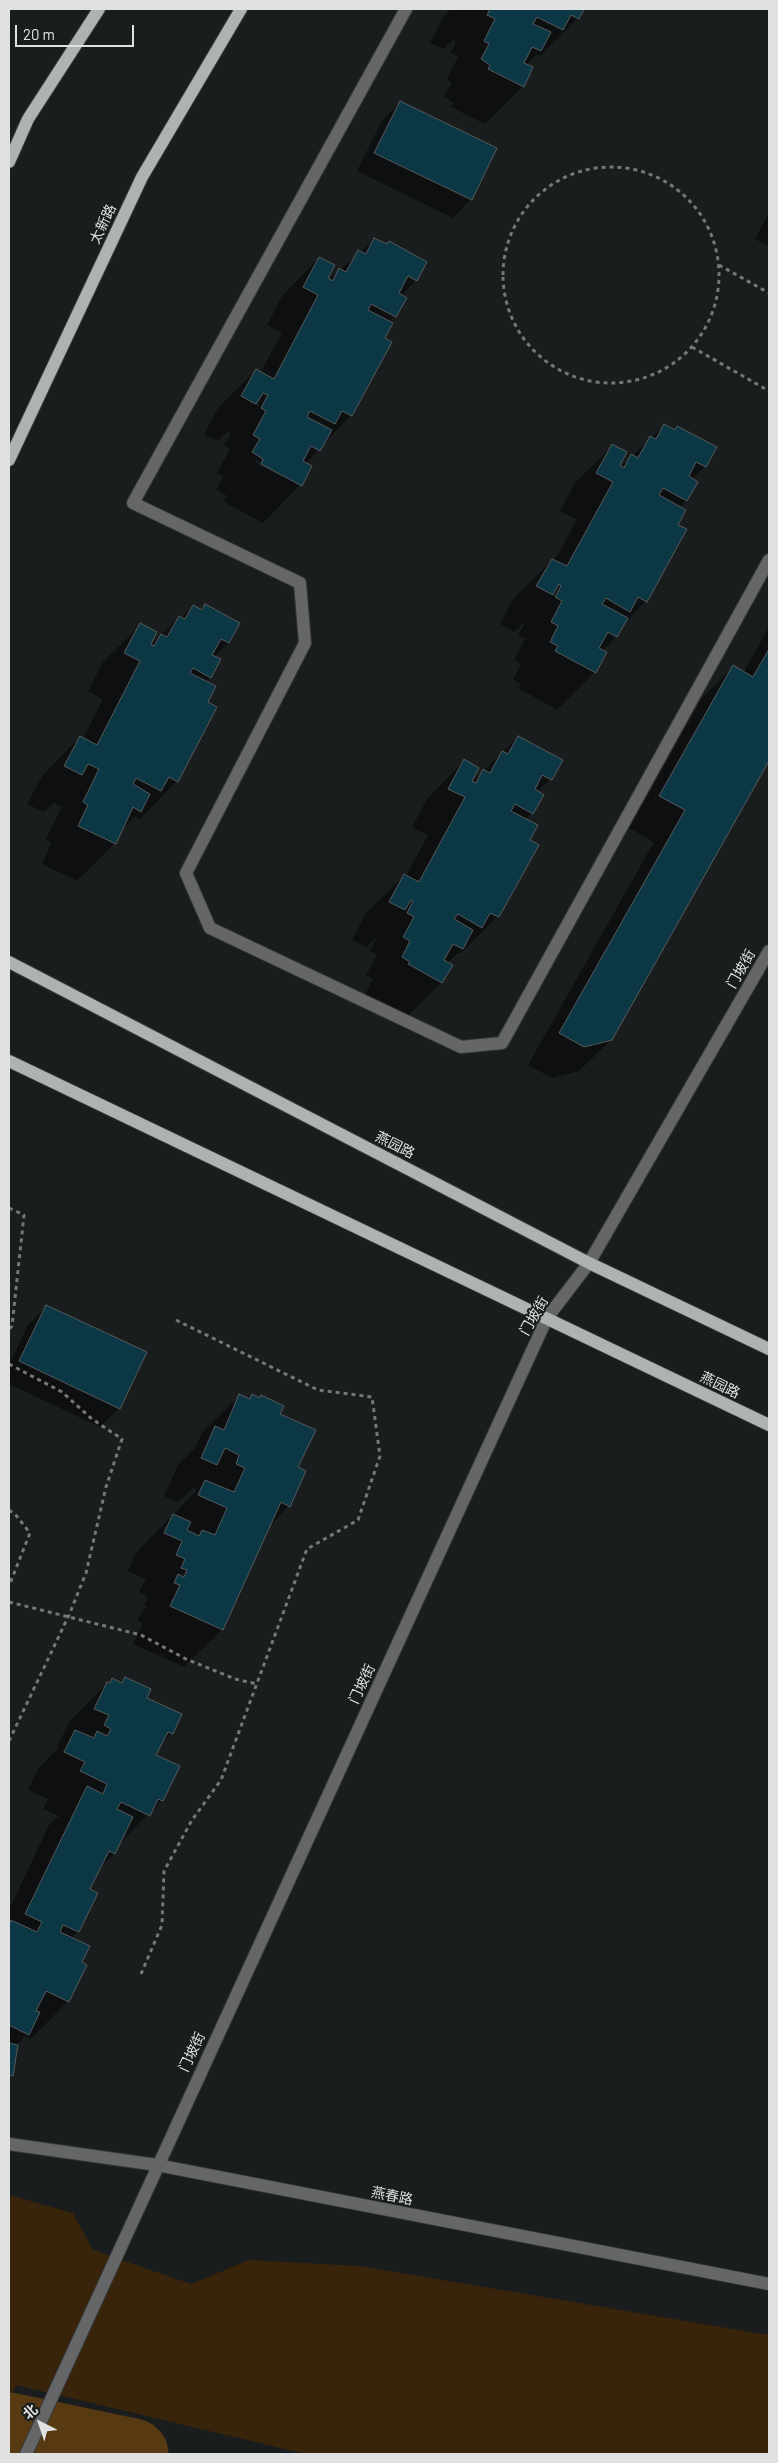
<!DOCTYPE html>
<meta charset="utf-8">
<style>
body{margin:0}
#map{position:relative;width:778px;height:2463px;overflow:hidden;background:#1a1d1e;font-family:Barlow,"Noto Sans SC",sans-serif}
canvas{display:block}
.frame{position:absolute;inset:0;border:10px solid #e0e1e2;pointer-events:none}
.north{position:absolute;left:15px;top:2398px;width:50px;height:50px;-webkit-text-stroke:4px #1a1d1e;paint-order:stroke;rotate:319deg;font-size:14px;font-weight:700;line-height:20px;text-align:center;color:#e0e1e2}
.north::after{content:'';display:block;margin:auto;width:18px;height:22px;background:#e0e1e2;clip-path:polygon(50% 0,100% 100%,50% 72%,0 100%)}
.scale{position:absolute;left:15px;top:25px;width:119px;height:22px;box-sizing:border-box;border:2px solid #e0e1e2;border-top:0;padding-left:6px;font-size:15px;line-height:18px;white-space:nowrap;color:#e0e1e2;-webkit-text-stroke:4px #1a1d1e;paint-order:stroke}
</style>
<div id="map">
<canvas width="778" height="2463"></canvas>
<div class="frame"></div>
<div class="north">北</div>
<div class="scale">20 m</div>
</div>
<script>
const c = document.querySelector('canvas').getContext('2d');
c.lineJoin = 'round';
function paint(path, color) { c.fillStyle = color; c.fill(path, 'evenodd'); }
const poly = rows => new Path2D(rows.map(r => 'M' + r).join(''));
function stroke(path, color, width, dash) { c.strokeStyle = color; c.lineWidth = width; c.lineCap = dash ? 'butt' : 'round'; c.setLineDash(dash || []); c.stroke(path); }
function write(font, color, halo, rows, align = 'center') {
  c.font = font + ' Barlow,"Noto Sans SC",sans-serif'; c.lineWidth = 4; c.setLineDash([]); c.textBaseline = 'middle'; c.strokeStyle = halo; c.fillStyle = color; for (const [text, x, y, turn = 0] of rows) {
    c.save(); c.translate(x, y); c.rotate((+turn || 0) * Math.PI / 180); c.textAlign = isNaN(turn) ? turn : align; if (halo) c.strokeText(text, 0, 0); c.fillText(text, 0, 0); c.restore();
  }
}
paint(poly([
 [9,2195,73,2213,93,2250,191,2284,249,2260,359,2266,769,2335,769,2454,306,2454,16,2385,9,2402]
]), '#37240a');
paint(poly([
 [9,2431,124,2454,9,2454]
]), '#573a12');
paint(poly([
 [451,9,582,9,578,18,540,56,537,54,526,65,523,86,485,124,451,107,454,103,444,97,452,82,447,79,458,57,451,53,456,42,453,40,444,49,430,43,444,16],
 [400,102,471,199,453,218,357,171,382,121],
 [769,213,769,246,755,239],
 [375,239,416,280,401,296,395,316,389,322,351,415,305,464,310,467,300,485,263,523,224,502,227,496,216,490,224,476,217,473,230,449,224,446,231,433,228,431,218,441,204,434,218,408,256,370,260,373,282,333,267,325,282,296,319,258,326,279,329,280],
 [251,400,259,404,258,406,249,402],
 [256,460,284,475,282,477,255,462],
 [664,426,674,430,677,427,705,466,691,480,696,482,686,501,679,508,677,525,646,601,624,623,616,637,602,651,595,672,557,710,518,688,521,684,513,680,521,664,514,660,525,639,518,635,526,621,514,632,500,624,514,598,552,560,554,561,577,520,560,511,575,483,612,446,617,470],
 [193,606,200,611,205,606,228,643,214,657,210,678,205,682,206,703,177,781,140,819,135,816,121,831,115,843,77,881,42,864,51,843,46,839,62,807,54,803,44,812,27,804,43,775,80,737,83,739,103,699,88,691,103,662,141,625,148,648,179,617,181,618],
 [769,627,769,759,611,1040,579,1071,552,1078,528,1065,654,842,629,828,702,698,733,667,743,673],
 [518,737,551,779,537,792,532,813,525,820,529,841,498,916,460,954,458,953,447,963,451,965,441,983,404,1020,365,995,373,979,366,975,377,955,370,951,378,936,366,947,352,940,366,913,404,876,406,876,428,835,412,827,427,799,464,761,469,785],
 [47,1306,119,1408,100,1427,9,1384,9,1364,28,1325],
 [239,1396,249,1400,252,1396,279,1415,296,1468,289,1506,269,1526,222,1630,184,1667,133,1644,143,1623,137,1620,147,1606,144,1605,148,1597,139,1592,146,1579,128,1571,136,1553,197,1490,193,1488,178,1502,164,1496,178,1465,195,1448,202,1433],
 [125,1678,145,1698,172,1733,159,1746,155,1755,162,1800,118,1845,114,1854,99,1869,89,1890,78,1931,71,1938,80,1963,68,2001,31,2039,25,2036,17,2045,11,2075,9,2078,9,1910,49,1825,59,1816,43,1809,48,1799,28,1790,38,1769,59,1747,57,1747,70,1721,107,1683,112,1680,120,1683]
]), '#0007');
stroke(poly([
 [9,2428,133,2454]
]), '#573a12', 71);
const building = poly([
 [490,9,584,9,579,19,571,15,563,30,537,17,533,24,551,32,541,51,532,47,524,63,533,67,524,87,488,69,490,65,481,59,489,44,484,41,495,19,487,15,490,9],
 [400,101,497,148,472,200,374,153,400,101],
 [374,238,387,244,389,241,427,262,417,281,408,276,399,293,407,298,396,317,371,304,368,310,393,323,385,338,392,342,352,416,342,411,335,424,310,411,307,417,332,430,320,451,311,446,303,461,312,466,302,486,261,464,263,459,252,452,260,439,253,435,266,411,261,408,268,395,263,393,256,404,241,396,256,369,274,379,318,295,303,287,319,257,335,265,328,278,333,281,339,268,346,272,358,250,366,254,374,238],
 [664,424,675,430,677,426,717,447,706,467,696,462,689,476,698,482,687,501,663,488,659,495,686,510,678,525,687,529,647,602,638,597,630,612,606,598,602,604,628,618,617,637,608,632,599,648,607,652,596,673,555,651,558,646,550,642,558,626,551,622,562,601,555,597,561,586,559,584,553,595,536,586,552,559,567,566,613,482,596,473,612,444,627,452,620,465,624,468,631,454,638,458,650,436,656,439,664,424],
 [205,604,240,623,229,643,221,639,212,655,221,659,211,678,193,668,190,673,216,686,208,702,217,707,178,782,169,777,161,791,136,778,133,784,150,794,141,812,133,807,116,844,78,826,88,805,83,802,99,769,88,764,82,775,64,766,80,736,97,745,140,661,124,653,140,623,157,632,151,644,154,646,161,634,167,637,179,616,185,619,193,605,202,610,205,604],
 [769,649,769,761,612,1040,584,1047,559,1033,685,810,659,796,733,665,753,677,769,649],
 [518,736,563,760,552,780,542,775,535,789,544,795,533,814,515,804,511,811,538,825,530,840,539,845,499,917,490,913,482,928,458,914,454,919,473,930,463,949,453,944,444,960,453,965,442,983,408,964,410,962,402,957,410,941,403,937,414,917,407,913,413,901,411,900,405,910,389,902,404,874,419,882,465,797,448,789,464,759,479,768,472,781,476,783,483,769,490,773,502,751,508,754,518,736],
 [46,1305,147,1352,120,1409,19,1361,46,1305],
 [239,1394,250,1399,252,1394,260,1398,261,1395,284,1406,280,1414,316,1430,298,1467,306,1471,290,1507,281,1502,223,1630,170,1606,180,1585,174,1583,178,1574,184,1577,187,1570,181,1568,185,1559,176,1555,182,1541,164,1533,173,1514,191,1522,187,1530,199,1536,202,1530,215,1535,227,1508,198,1495,205,1480,234,1492,245,1468,236,1464,239,1455,225,1448,217,1465,201,1458,215,1426,224,1430,239,1394],
 [125,1677,151,1689,147,1698,182,1714,173,1734,168,1732,156,1755,180,1766,163,1801,158,1799,150,1816,121,1802,117,1809,133,1817,115,1854,109,1851,90,1889,98,1893,79,1932,63,1925,60,1932,90,1946,82,1962,87,1965,69,2002,46,1991,36,2011,40,2012,29,2035,9,2025,9,1926,11,1920,37,1932,42,1922,25,1914,87,1786,103,1794,107,1784,80,1771,85,1762,64,1752,75,1730,94,1738,97,1731,107,1736,111,1729,104,1725,109,1715,94,1709,107,1682,110,1683,112,1678,122,1683,125,1677],
 [9,2043,18,2045,13,2076,9,2075,9,2043]
]);
paint(building, '#0c3744');
stroke(building, '#575a5c', 1);
const minor = poly([
 [406,9,133,503,300,583,305,643,186,873,210,928,461,1047,502,1043,769,560],
 [9,2144,157,2165,769,2284],
 [26,2454,547,1318,589,1263,769,951]
]);
const major = poly([
 [9,162,28,119,99,9],
 [9,460,142,177,241,9],
 [9,962,589,1263,769,1349],
 [9,1061,769,1425]
]);
stroke(minor, '#363839', 14);
stroke(major, '#363839', 14);
stroke(poly([
 '503 275a108 108 0 1 1 216 0a108 108 0 1 1-216 0Z',
 [719,265,769,293],
 [692,347,769,391],
 [9,1208,24,1215,12,1326,9,1329],
 [9,1364,62,1392,92,1419,122,1439,106,1487,86,1573,69,1615,9,1741],
 [9,1510,15,1514,30,1533,9,1586],
 [9,1602,141,1635,186,1659,235,1679,257,1684],
 [141,1974,162,1925,164,1871,192,1820,221,1780,307,1549,358,1520,380,1456,372,1397,318,1390,174,1319]
]), '#757778', 3, [4, 4]);
stroke(minor, '#656667', 12);
stroke(major, '#afb2b3', 12);
write('14px', '#e0e1e2', '#1a1d1e', [
 ["太新路",103,224,-65],
 ["门坡街",741,969,-60],
 ["燕园路",395,1145,27],
 ["门坡街",534,1316,-60],
 ["燕园路",720,1385,26],
 ["门坡街",362,1684,-65],
 ["门坡街",192,2052,-65],
 ["燕春路",392,2196,11]
]);
</script>
